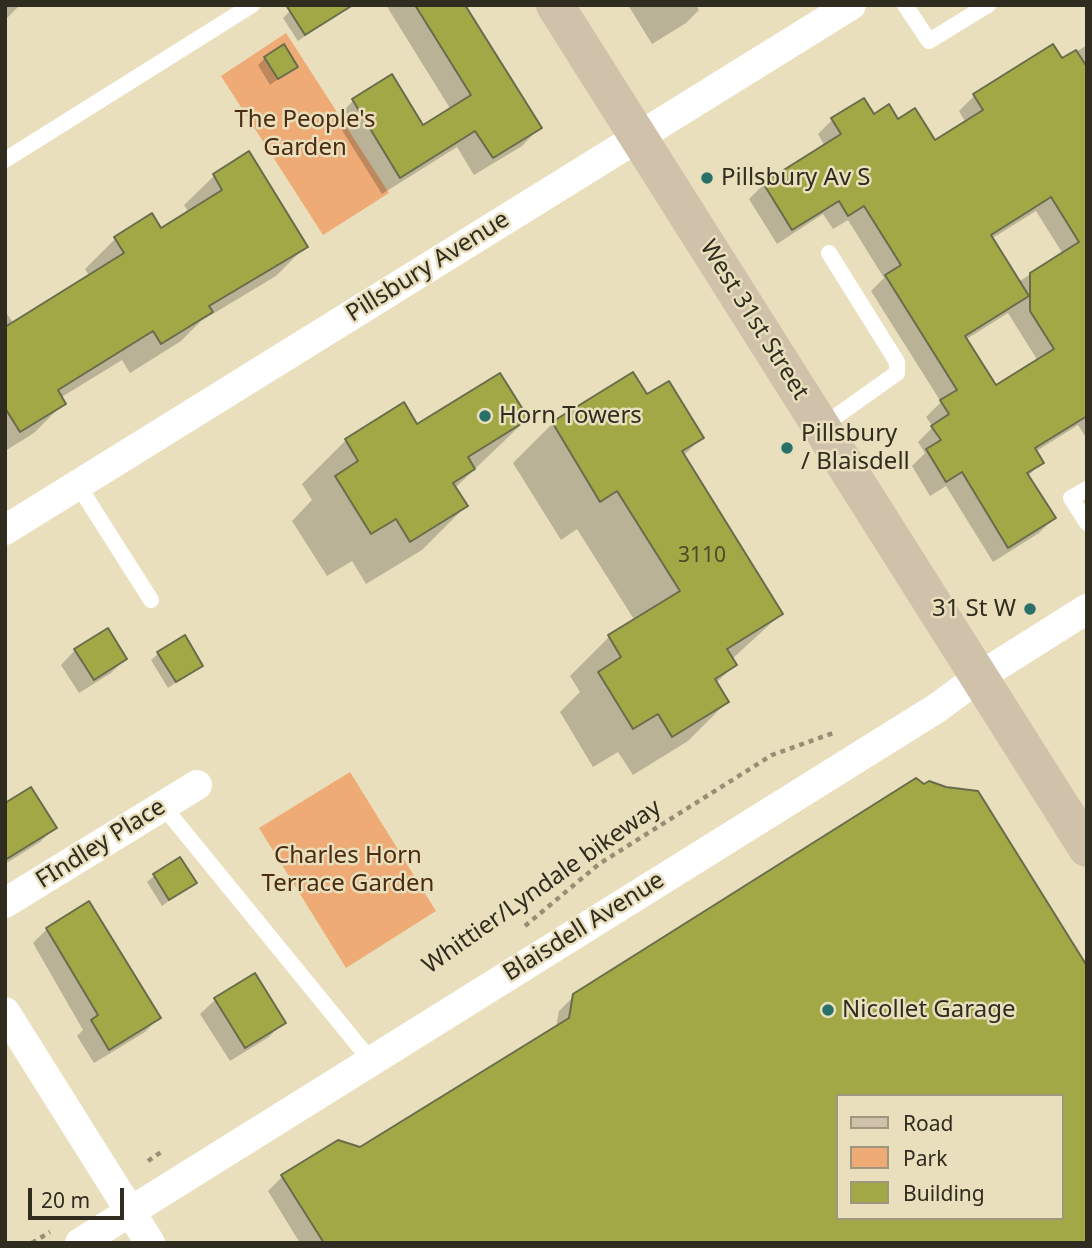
<!DOCTYPE html>
<style>
body{margin:0}
#map{position:relative;width:1092px;height:1248px;overflow:hidden;background:#e9dfbc;font-family:"Noto Sans",sans-serif}
canvas{display:block}
.frame{position:absolute;inset:0;border:7px solid #302c1f;pointer-events:none}
.legend{position:absolute;left:836px;top:1094px;width:228px;height:126px;box-sizing:border-box;background:#e9dfbc;border:2px solid #9f977d;margin:0;padding:9px 12px;list-style:none;font-size:21px;color:#302c1f}
.legend li{display:flex;align-items:center;gap:14px;height:35px}
.legend b{width:35px;border:2px solid #9f977d}
.scale{position:absolute;left:28px;top:1188px;width:96px;height:32px;box-sizing:border-box;border:4px solid #302c1f;border-top:0;padding-left:9px;font-size:21px;line-height:24px;white-space:nowrap;color:#302c1f;-webkit-text-stroke:5px #e9dfbc;paint-order:stroke}
</style>
<div id="map">
<canvas width="1092" height="1248"></canvas>
<div class="frame"></div>
<ul class="legend">
<li><b style="height:9px;background:#cfc1aa"></b>Road</li>
<li><b style="height:19px;background:#eeab76"></b>Park</li>
<li><b style="height:19px;background:#a2a845"></b>Building</li>
</ul>
<div class="scale">20 m</div>
</div>
<script>
const c = document.querySelector('canvas').getContext('2d');
c.lineJoin = 'round';
function paint(path, color) { c.fillStyle = color; c.fill(path, 'evenodd'); }
const poly = rows => new Path2D(rows.map(r => 'M' + r).join(''));
function stroke(path, color, width, dash) { c.strokeStyle = color; c.lineWidth = width; c.lineCap = dash ? 'butt' : 'round'; c.setLineDash(dash || []); c.stroke(path); }
function write(font, color, halo, rows, align = 'center') {
  c.font = font + ' "Noto Sans",sans-serif'; c.lineWidth = 5; c.setLineDash([]); c.textBaseline = 'middle'; c.strokeStyle = halo; c.fillStyle = color; for (const [text, x, y, turn = 0] of rows) {
    c.save(); c.translate(x, y); c.rotate((+turn || 0) * Math.PI / 180); c.textAlign = isNaN(turn) ? turn : align; if (halo) c.strokeText(text, 0, 0); c.fillText(text, 0, 0); c.restore();
  }
}
paint(poly([
 [286,33,389,193,323,235,221,76],
 [350,772,436,911,346,968,259,828]
]), '#eeab76');
paint(poly([
 [5,5,20,5,5,20],
 [386,5,463,5,540,127,522,146,474,175,457,147,382,194,335,119,353,101,391,77,423,127,451,110],
 [628,5,696,5,699,10,686,23,652,44],
 [343,10,298,41,283,18,290,11],
 [1087,45,1087,439,1078,425,1035,452,1042,462,1028,476,1054,518,1039,533,993,562,946,486,930,496,912,466,925,453,918,442,933,427,926,417,941,402,871,291,884,278,848,220,833,229,823,214,777,244,749,199,764,184,825,146,818,134,833,119,873,116,897,121,934,143,966,123,959,111,974,96,1053,47,1062,61],
 [1036,211,1063,254,1018,282,991,239],
 [1008,313,1038,361,995,388,965,340],
 [265,58,296,66,270,85,258,65],
 [248,154,306,246,276,276,201,321,181,341,130,373,122,360,60,398,64,403,34,433,5,451,5,311,14,324,90,277,85,269,115,239,151,216,160,231,189,213,184,205,214,176],
 [632,375,646,397,702,438,683,456,781,614,732,659,735,665,716,683,727,702,688,741,633,775,618,752,593,767,560,712,580,692,570,676,609,637,635,621,577,529,561,540,513,463,553,423],
 [403,405,417,427,527,419,455,488,466,506,422,550,366,584,352,561,327,576,292,521,312,500,302,484,346,440],
 [75,650,125,659,111,673,79,693,61,665],
 [158,654,201,666,168,688,151,660],
 [5,805,54,828,40,842,5,864],
 [154,876,194,883,162,906,147,882],
 [47,929,159,1017,145,1032,94,1063,77,1036,83,1030,33,943],
 [1087,970,1087,1243,300,1243,268,1191,282,1177,360,1149,556,1028,559,1011,574,996],
 [838,1096,1062,1096,1062,1218,838,1218],
 [254,975,283,1022,269,1037,230,1061,200,1014,215,1000]
]), '#0003');
const building = poly([
 [286,5,353,5,305,35,286,5],
 [415,5,465,5,542,128,493,158,475,131,400,178,352,99,392,74,423,125,471,95,415,5],
 [284,44,298,67,278,79,264,57,284,44],
 [1053,44,1062,58,1076,50,1087,67,1087,416,1035,448,1044,463,1027,473,1056,518,1008,548,962,472,946,482,926,449,941,440,931,426,949,414,940,400,957,390,885,275,901,265,864,206,848,216,839,201,792,230,763,183,841,134,831,118,864,98,874,114,889,104,898,119,915,108,935,140,983,110,973,94,1053,44],
 [1051,197,1079,242,1030,273,1030,311,1054,349,996,385,965,336,1029,296,991,235,1051,197],
 [249,151,308,247,209,306,213,312,161,344,153,331,58,390,66,404,20,432,5,408,5,327,124,253,114,237,152,213,161,228,222,190,213,174,249,151],
 [633,372,647,394,669,381,704,438,682,451,783,614,727,649,737,665,715,679,729,702,672,737,658,714,633,729,598,672,621,657,608,635,680,591,617,491,600,502,552,422,633,372],
 [500,373,529,419,468,457,475,469,453,483,468,506,410,542,396,519,371,534,335,476,358,461,345,439,404,402,417,424,500,373],
 [108,628,127,659,94,680,74,649,108,628],
 [185,635,203,666,176,682,157,652,185,635],
 [916,778,924,784,929,781,946,787,978,791,1087,966,1087,1243,324,1243,281,1175,338,1140,360,1147,569,1018,573,994,916,778],
 [838,1096,1062,1096,1062,1218,838,1218,838,1096],
 [31,787,57,828,5,860,5,803,31,787],
 [180,857,197,883,169,900,153,874,180,857],
 [89,901,161,1018,109,1050,91,1020,98,1015,46,928,89,901],
 [255,973,286,1023,245,1048,214,998,255,973]
]);
paint(building, '#a2a845');
stroke(building, '#686c4b', 2);
stroke(poly([
 [525,926,599,864,772,755,836,732],
 [148,1161,164,1150],
 [32,1243,50,1232]
]), '#968f75', 4.5, [5, 5]);
stroke(poly([
 [905,5,929,41,988,5],
 [5,160,252,5],
 [821,427,897,373,897,362,829,253],
 [78,485,151,600],
 [1087,489,1071,498,1087,523],
 [163,806,371,1061]
]), '#fff', 16);
stroke(poly([
 [5,530,851,5],
 [5,903,197,785],
 [5,1012,150,1243],
 [80,1243,937,708,979,677,1087,609]
]), '#fff', 30);
stroke(poly([
 [555,5,1087,848]
]), '#cfc1aa', 38);
for (const [x, y, r, color] of [
 [707,178,7,"#287068"],
 [485,416,7,"#287068"],
 [787,448,7,"#287068"],
 [1030,609,7,"#287068"],
 [828,1010,7,"#287068"]
]) { const dot = new Path2D(); dot.arc(x, y, r, 0, 2 * Math.PI); c.fillStyle = color; c.fill(dot); stroke(dot, '#e9dfbc', 2.5); }
write('21px', '#4c4b28', null, [
 ["3110",702,556]
]);
write('24px', '#4c2c11', '#e9dfbc', [
 ["The People's",305,120],
 ["Garden",305,148],
 ["Charles Horn",348,856],
 ["Terrace Garden",348,884]
]);
write('24px', '#302c1f', '#e9dfbc', [
 ["Pillsbury Av S",721,178],
 ["Horn Towers",499,416],
 ["Pillsbury",801,434],
 ["/ Blaisdell",801,462],
 ["31 St W",1016,609,"right"],
 ["Nicollet Garage",842,1010]
], 'left');
write('24px', '#302c1f', '#e9dfbc', [
 ["Pillsbury Avenue",428,267,-32],
 ["West 31st Street",754,320,58],
 ["FIndley Place",101,844,-32],
 ["Whittier/Lyndale bikeway",542,887,-35],
 ["Blaisdell Avenue",584,927,-32]
]);
</script>
